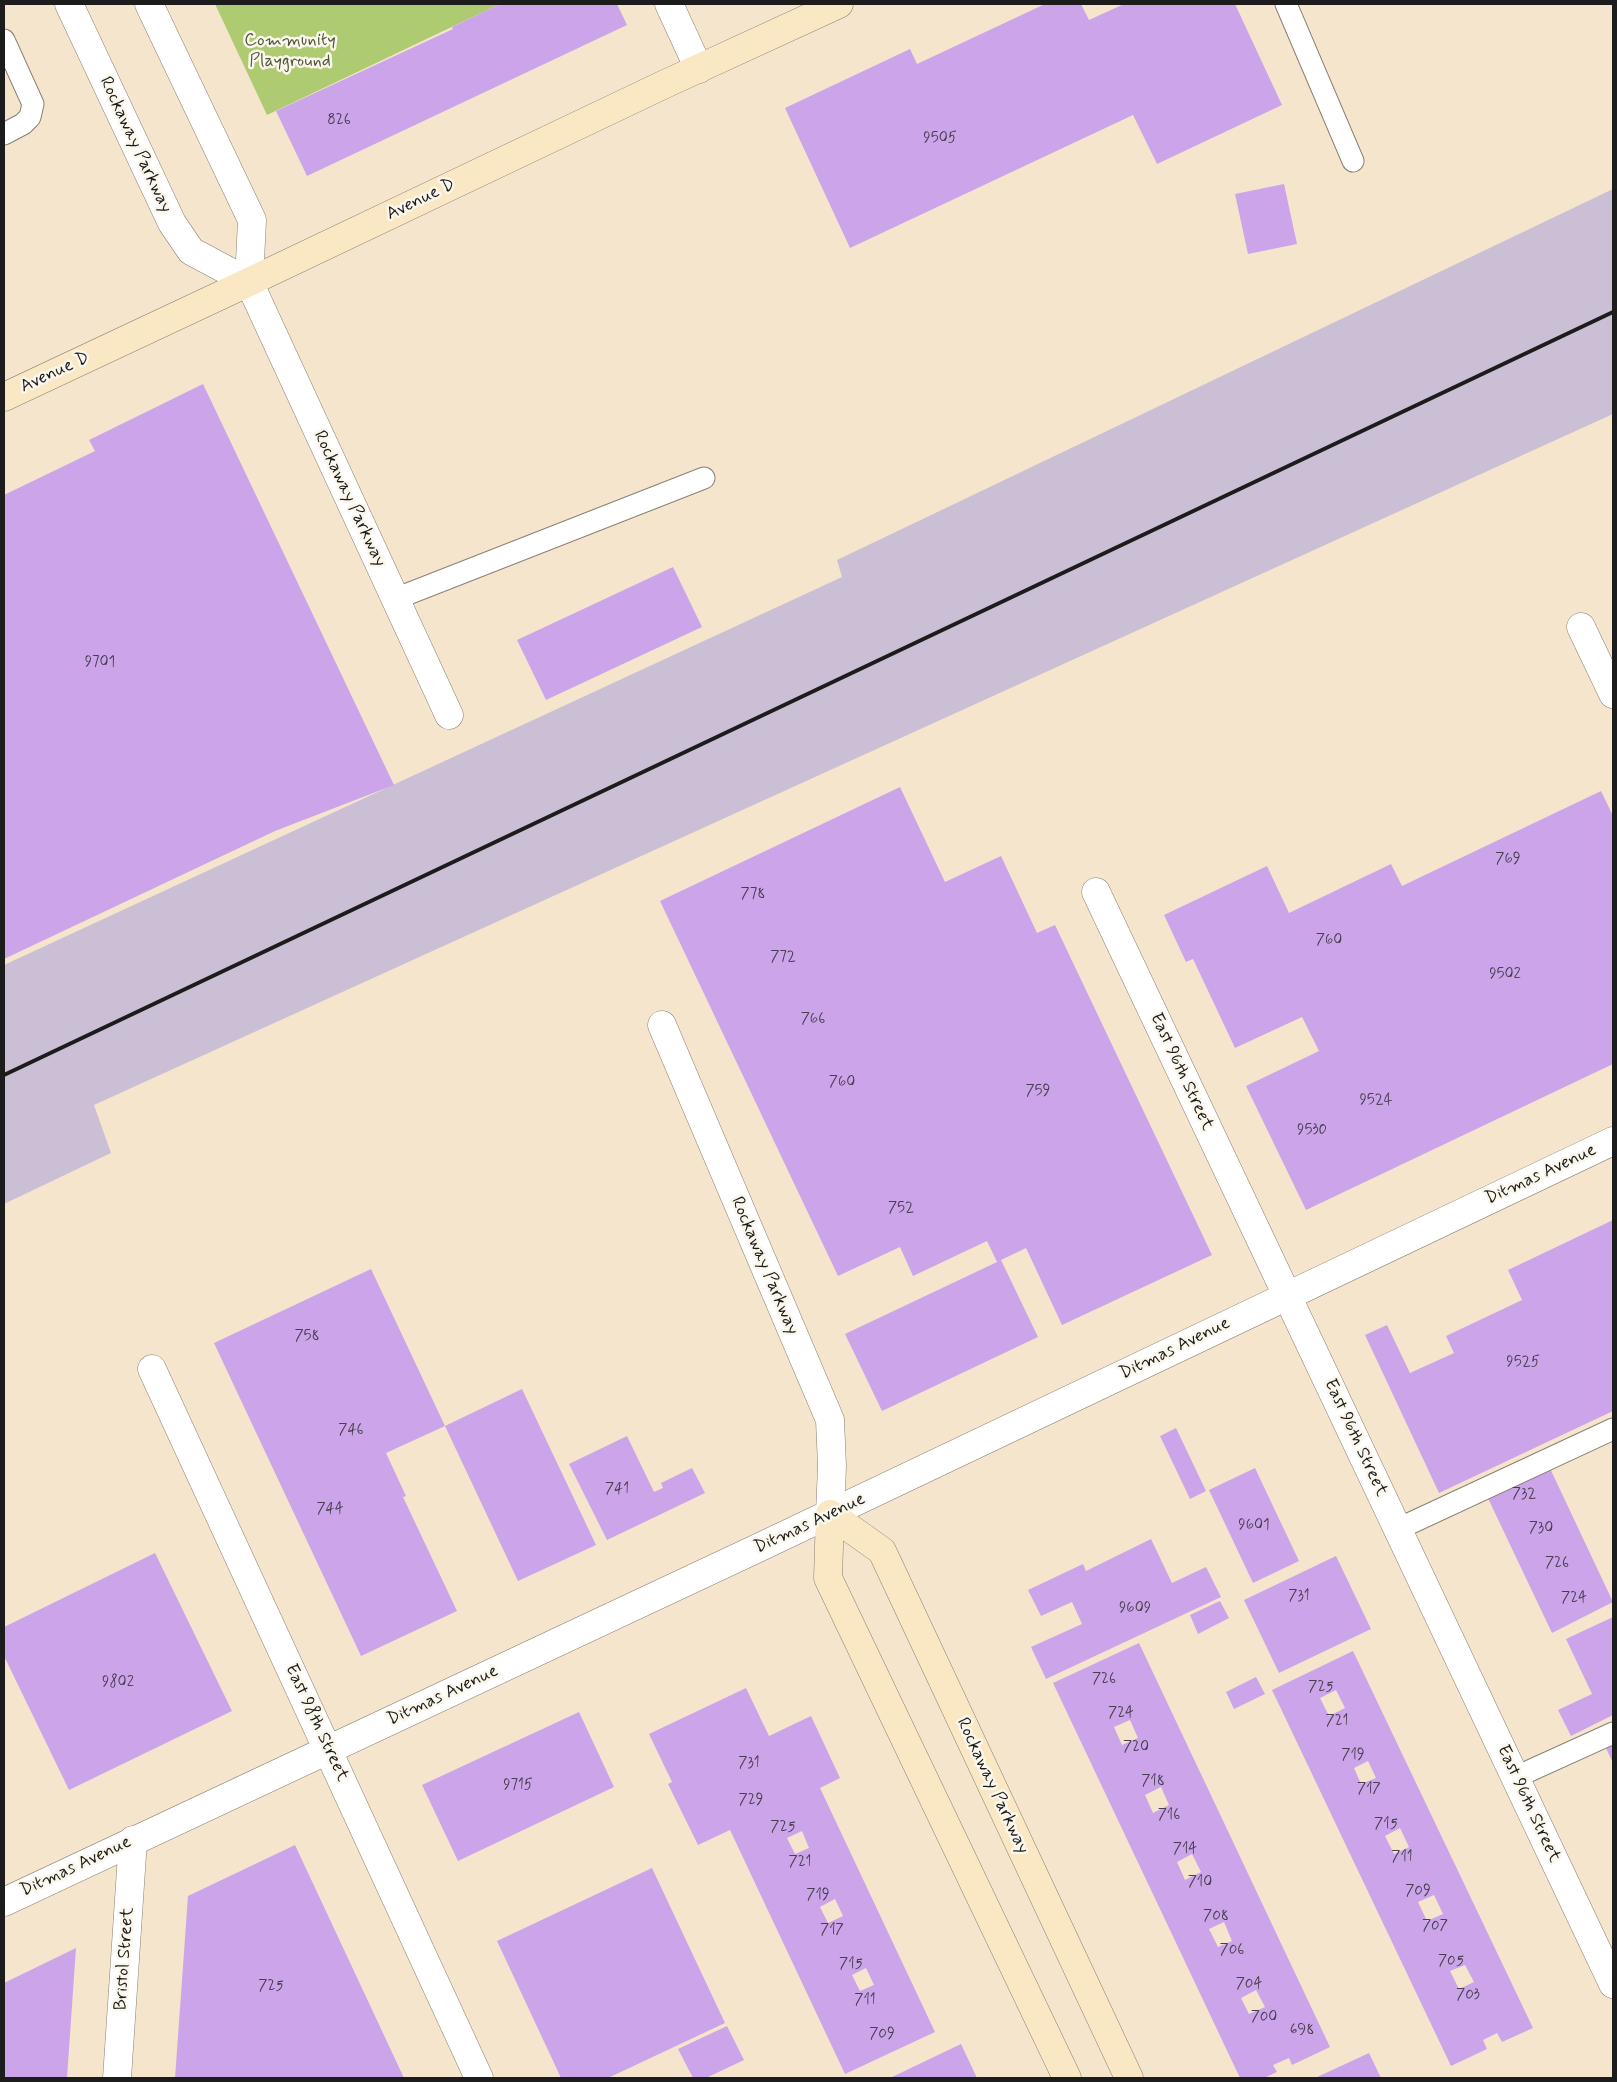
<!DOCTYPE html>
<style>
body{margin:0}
#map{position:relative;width:1617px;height:2082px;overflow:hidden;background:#f6e5cd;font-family:Mynerve,sans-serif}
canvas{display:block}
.frame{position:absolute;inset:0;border:5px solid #1c1c1c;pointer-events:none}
</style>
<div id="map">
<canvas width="1617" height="2082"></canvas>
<div class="frame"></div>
</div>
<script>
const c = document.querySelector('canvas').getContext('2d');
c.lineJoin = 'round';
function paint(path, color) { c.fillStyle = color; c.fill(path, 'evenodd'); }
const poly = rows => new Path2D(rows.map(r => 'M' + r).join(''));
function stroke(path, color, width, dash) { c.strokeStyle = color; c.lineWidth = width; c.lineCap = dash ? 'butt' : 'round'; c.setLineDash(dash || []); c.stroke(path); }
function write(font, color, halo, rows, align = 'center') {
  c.font = font + ' Mynerve,sans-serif'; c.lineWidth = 5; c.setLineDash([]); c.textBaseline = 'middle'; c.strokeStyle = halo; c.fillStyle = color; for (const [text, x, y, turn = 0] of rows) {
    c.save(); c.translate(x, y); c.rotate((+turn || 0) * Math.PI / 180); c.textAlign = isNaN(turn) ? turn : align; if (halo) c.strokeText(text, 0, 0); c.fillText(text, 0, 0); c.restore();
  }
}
paint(poly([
 [1613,189,1613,414,94,1105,111,1153,4,1204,4,965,842,577,837,560]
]), '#cbbfd5');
paint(poly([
 [215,4,500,4,267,115]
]), '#afcb72');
paint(poly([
 [500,4,617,4,627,25,307,176,276,111,453,29,452,27],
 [1045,4,1081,4,1089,20,1124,4,1235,4,1282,105,1157,164,1133,115,850,248,785,108,910,49,917,64],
 [1284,184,1297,244,1248,254,1235,194],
 [203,384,394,785,275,831,4,959,4,495,95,451,89,440],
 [673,567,702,627,546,700,517,640],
 [900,787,945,882,1001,856,1037,933,1055,925,1212,1255,1062,1325,1026,1248,1001,1260,1038,1337,882,1411,845,1334,997,1262,987,1241,913,1276,900,1247,838,1276,660,901],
 [1601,791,1613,816,1613,1064,1306,1210,1246,1086,1319,1051,1302,1017,1235,1048,1193,959,1186,962,1164,915,1267,866,1289,913,1391,864,1402,886],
 [1613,1220,1613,1411,1439,1493,1365,1335,1387,1325,1410,1373,1454,1353,1446,1336,1522,1300,1508,1270],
 [371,1269,445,1426,386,1453,406,1496,403,1497,457,1611,361,1656,214,1343],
 [522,1389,596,1545,518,1581,445,1426],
 [1176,1428,1206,1491,1190,1499,1160,1436],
 [627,1436,654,1492,663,1488,661,1483,692,1468,705,1493,607,1540,569,1464],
 [1547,1462,1613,1602,1552,1633,1485,1492],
 [1255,1468,1299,1561,1253,1583,1209,1490],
 [1151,1539,1172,1583,1206,1567,1221,1597,1046,1679,1031,1647,1082,1624,1072,1602,1041,1616,1028,1590,1083,1564,1086,1571],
 [155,1553,232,1711,69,1790,4,1656,4,1627],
 [1336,1556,1371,1629,1279,1673,1244,1600],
 [1220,1601,1229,1618,1198,1634,1190,1615],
 [1613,1617,1613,1715,1571,1736,1558,1710,1592,1694,1566,1639],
 [1139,1643,1330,2047,1292,2065,1289,2058,1273,2065,1277,2072,1264,2078,1240,2078,1053,1683],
 [1130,1720,1138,1738,1122,1745,1114,1727],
 [1161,1787,1169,1805,1153,1813,1145,1795],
 [1192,1854,1201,1872,1185,1880,1177,1862],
 [1224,1922,1232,1941,1218,1947,1209,1929],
 [1256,1990,1265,2007,1249,2014,1241,1998],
 [1353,1651,1533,2028,1502,2042,1497,2033,1483,2040,1487,2049,1451,2066,1272,1690],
 [1336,1690,1345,1708,1329,1716,1320,1698],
 [1368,1761,1376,1778,1361,1784,1354,1768],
 [1400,1828,1409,1847,1394,1854,1385,1836],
 [1434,1895,1443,1914,1427,1921,1418,1902],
 [1465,1965,1474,1982,1459,1989,1450,1971],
 [1256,1677,1265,1694,1234,1709,1226,1692],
 [746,1688,769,1736,811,1716,840,1778,820,1788,935,2032,845,2074,730,1830,698,1845,668,1784,672,1782,649,1734],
 [802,1831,809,1848,795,1854,787,1838],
 [835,1899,843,1916,828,1923,820,1907],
 [866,1968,874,1985,860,1991,852,1975],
 [579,1712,614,1787,458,1861,422,1785],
 [1613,1740,1613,1763,1604,1744],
 [295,1845,404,2078,175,2078,188,1896],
 [652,1868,725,2023,608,2078,561,2078,497,1941],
 [76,1948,67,2078,4,2078,4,1983],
 [727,2026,744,2060,706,2078,693,2078,678,2049],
 [961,2044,977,2078,890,2078],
 [1369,2053,1381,2078,1315,2078]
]), '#cca4ea');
const lane = poly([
 [1286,4,1353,161],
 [4,40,33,104,30,117,23,124,4,134],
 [395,599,704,478],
 [1398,1529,1613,1429],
 [1516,1777,1613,1733]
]);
const street = poly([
 [69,4,172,223,191,251,249,282],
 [149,4,252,220,249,282,449,715],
 [669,4,699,69],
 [1581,627,1613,694],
 [1096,892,1613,1984],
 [662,1025,830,1420,832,1466,830,1514],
 [152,1369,479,2078],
 [4,1902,758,1548,1613,1141],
 [117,2078,133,1840]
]);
const secondary = poly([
 [4,397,249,282,665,84,839,4],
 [830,1514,882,1551,1129,2078],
 [830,1514,828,1578,1067,2078]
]);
stroke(lane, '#898074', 23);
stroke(street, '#898074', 29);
stroke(secondary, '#898074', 29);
stroke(lane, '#fff', 21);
stroke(street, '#fff', 28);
stroke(secondary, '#fae7c3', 28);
stroke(poly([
 [4,1075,1613,312]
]), '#1c1c1c', 4);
write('15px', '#483e50', null, [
 ["826",339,121],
 ["9505",940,139],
 ["9701",100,663],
 ["769",1508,860],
 ["778",753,895],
 ["760",1329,941],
 ["772",783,958],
 ["9502",1505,975],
 ["766",813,1020],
 ["760",842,1083],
 ["759",1038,1092],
 ["9524",1376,1101],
 ["9530",1312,1131],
 ["752",901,1209],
 ["758",307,1337],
 ["9525",1523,1363],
 ["746",351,1431],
 ["741",617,1490],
 ["732",1524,1495],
 ["744",330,1510],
 ["9601",1254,1526],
 ["730",1541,1529],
 ["726",1557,1564],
 ["731",1299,1597],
 ["724",1574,1599],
 ["9609",1135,1609],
 ["726",1104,1680],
 ["9802",118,1683],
 ["725",1321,1688],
 ["724",1121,1714],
 ["721",1337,1722],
 ["720",1136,1748],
 ["719",1353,1756],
 ["731",749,1764],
 ["718",1153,1782],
 ["9715",518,1786],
 ["717",1369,1790],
 ["729",751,1801],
 ["716",1169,1816],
 ["715",1386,1825],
 ["725",783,1828],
 ["714",1185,1850],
 ["711",1402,1858],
 ["721",800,1863],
 ["710",1200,1883],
 ["709",1418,1892],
 ["719",818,1896],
 ["708",1216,1917],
 ["707",1435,1927],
 ["717",832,1931],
 ["706",1232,1951],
 ["705",1451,1962],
 ["715",851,1965],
 ["704",1249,1985],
 ["725",271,1987],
 ["703",1468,1996],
 ["711",865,2001],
 ["700",1264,2018],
 ["698",1302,2031],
 ["709",882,2035]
]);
write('18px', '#4f593a', '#fbf7ec', [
 ["Community",290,41],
 ["Playground",290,62]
]);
write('18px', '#1c1c1c', '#fbf7ec', [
 ["Rockaway Parkway",135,145,65],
 ["Avenue D",421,200,-26],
 ["Avenue D",55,373,-25],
 ["Rockaway Parkway",349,499,65],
 ["East 96th Street",1181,1072,65],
 ["Ditmas Avenue",1541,1175,-25],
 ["Rockaway Parkway",764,1266,67],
 ["Ditmas Avenue",1175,1349,-26],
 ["East 96th Street",1355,1438,65],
 ["Ditmas Avenue",810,1524,-25],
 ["Ditmas Avenue",443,1696,-25],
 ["East 98th Street",316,1723,65],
 ["Rockaway Parkway",992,1786,65],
 ["East 96th Street",1528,1804,65],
 ["Ditmas Avenue",76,1867,-25],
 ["Bristol Street",125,1959,-86]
]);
</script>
